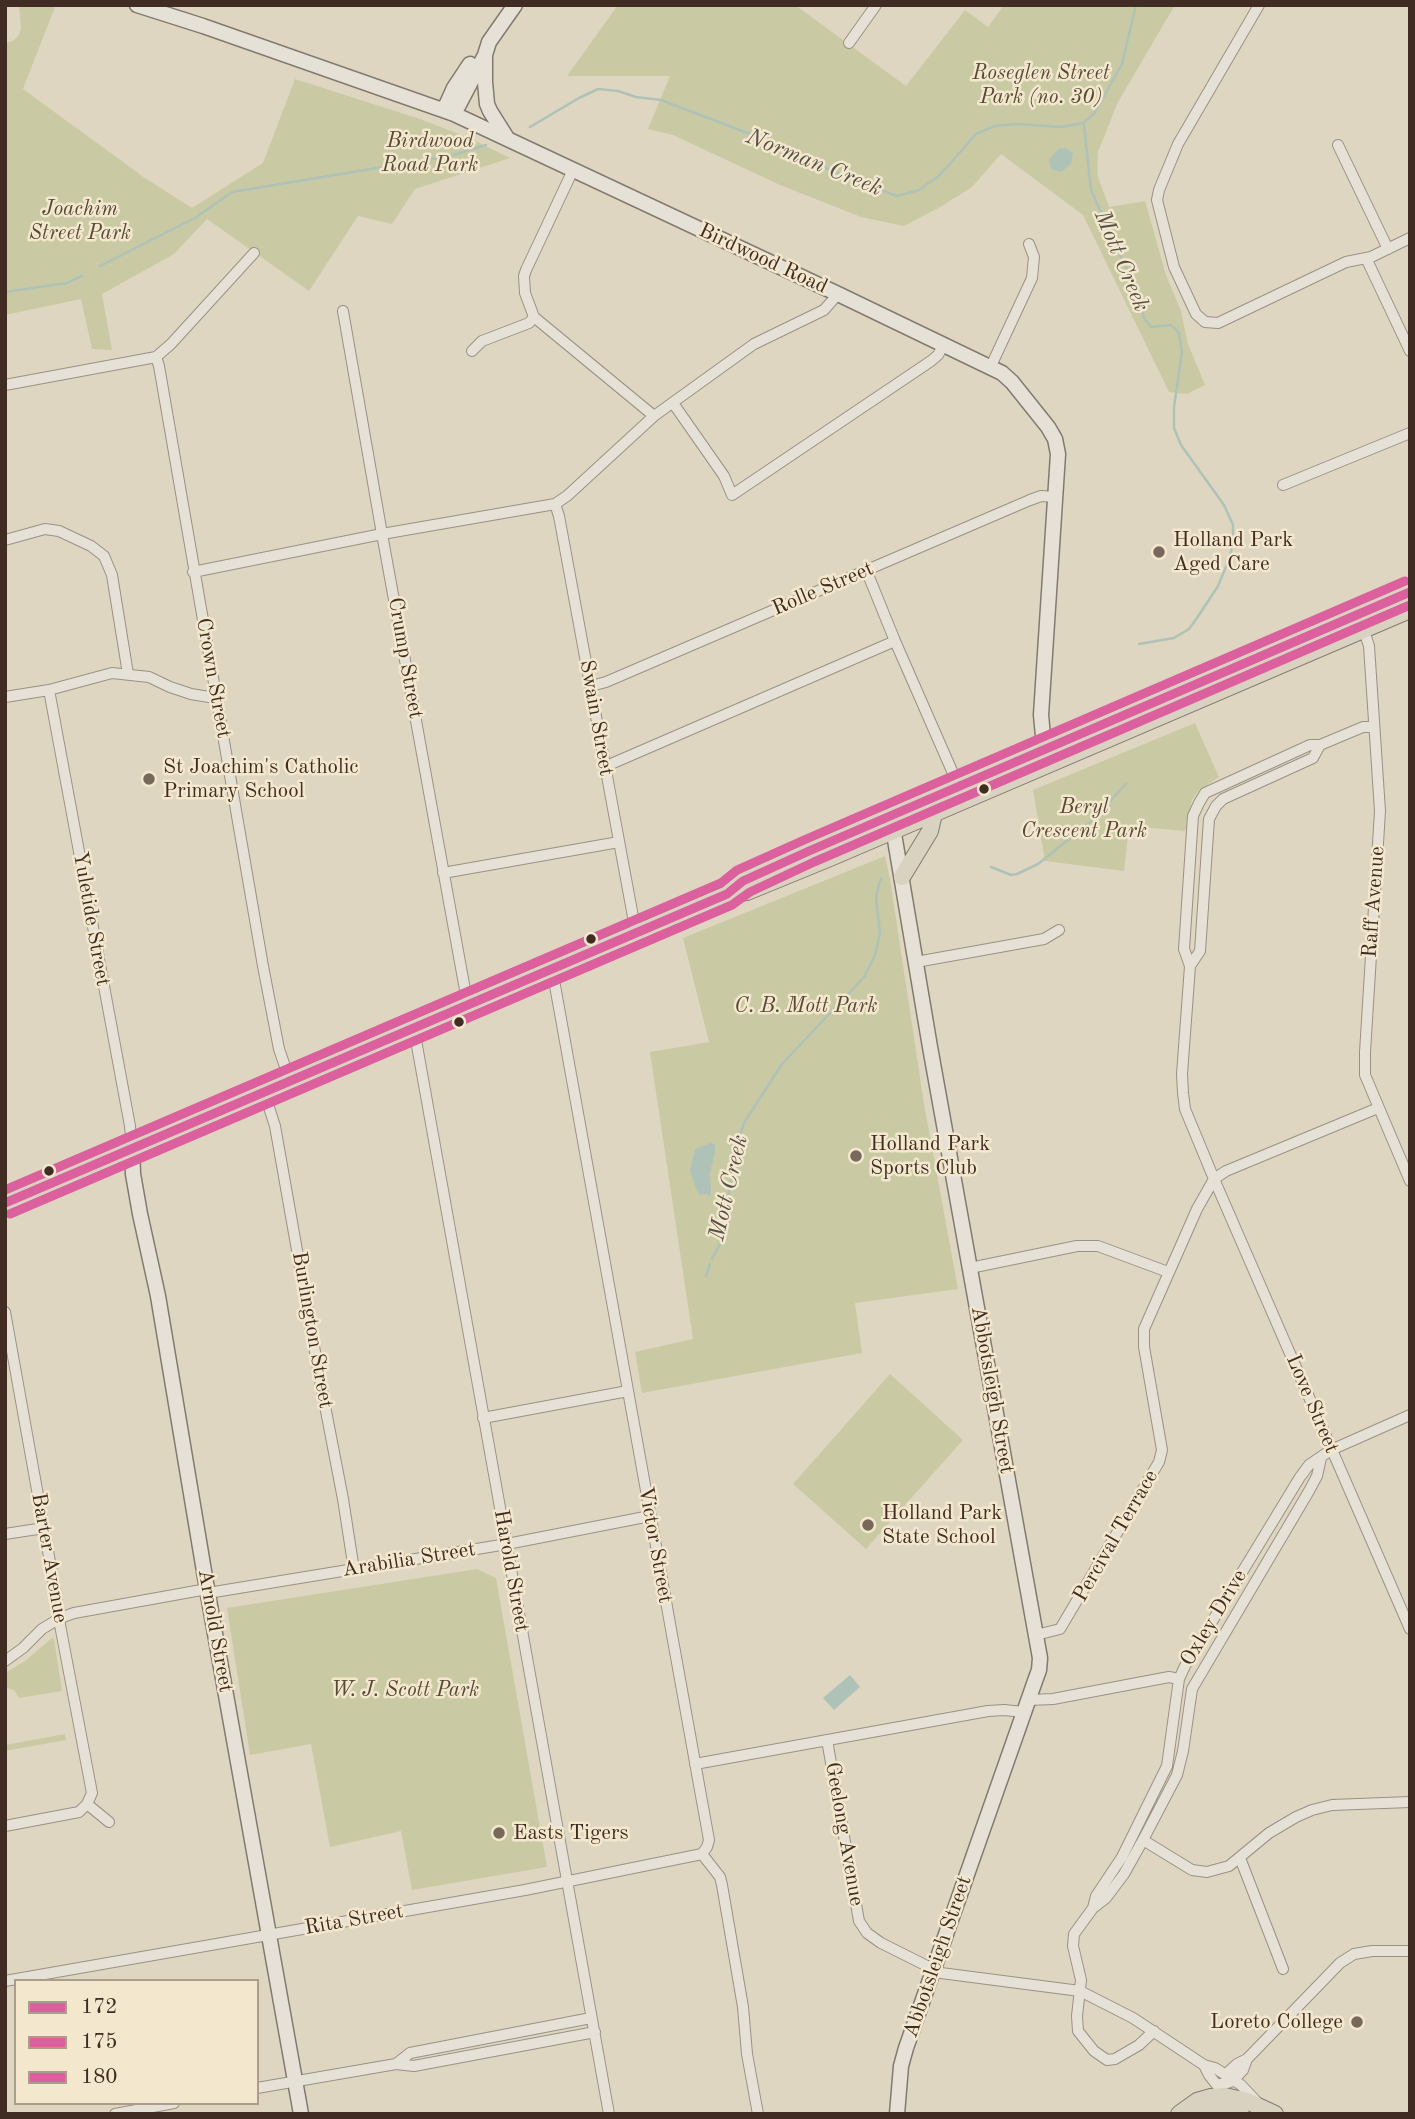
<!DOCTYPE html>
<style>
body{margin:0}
#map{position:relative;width:1415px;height:2119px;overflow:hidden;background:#dfd6c1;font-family:"Old Standard TT",serif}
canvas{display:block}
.frame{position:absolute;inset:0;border:7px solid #402c22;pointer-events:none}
.legend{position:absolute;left:14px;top:1979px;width:245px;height:126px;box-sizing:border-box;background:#f3e8ce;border:2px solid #ab9d89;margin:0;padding:9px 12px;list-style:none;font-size:21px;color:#402c22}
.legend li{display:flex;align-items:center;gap:14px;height:35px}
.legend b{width:35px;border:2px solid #ab9d89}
</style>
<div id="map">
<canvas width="1415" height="2119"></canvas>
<div class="frame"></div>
<ul class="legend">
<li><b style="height:9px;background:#dc609e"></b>172</li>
<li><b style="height:9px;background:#dc609e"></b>175</li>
<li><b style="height:9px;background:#dc609e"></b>180</li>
</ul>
</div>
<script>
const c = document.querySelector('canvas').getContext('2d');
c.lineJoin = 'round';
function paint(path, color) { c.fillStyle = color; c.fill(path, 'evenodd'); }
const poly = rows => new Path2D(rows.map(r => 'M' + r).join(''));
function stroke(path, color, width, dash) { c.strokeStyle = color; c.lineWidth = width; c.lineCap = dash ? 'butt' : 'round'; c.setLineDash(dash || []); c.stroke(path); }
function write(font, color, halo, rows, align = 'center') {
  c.font = font + ' "Old Standard TT",serif'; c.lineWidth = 5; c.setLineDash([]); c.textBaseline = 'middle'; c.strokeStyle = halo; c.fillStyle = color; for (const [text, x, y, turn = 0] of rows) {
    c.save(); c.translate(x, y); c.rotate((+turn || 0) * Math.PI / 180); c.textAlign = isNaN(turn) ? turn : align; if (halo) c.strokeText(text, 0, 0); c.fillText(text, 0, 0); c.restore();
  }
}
paint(poly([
 [19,5,49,5,55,7,23,89,145,178,192,208,263,163,295,79,420,119,467,137,510,158,415,189,392,224,358,216,309,291,207,219,174,254,102,294,112,350,92,349,81,299,5,315,5,43,13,41,19,35,21,28],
 [618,5,795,5,906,86,965,10,988,27,1004,5,1175,5,1118,102,1098,152,1097,174,1109,207,1145,201,1166,275,1181,311,1188,344,1205,385,1187,394,1169,392,1083,215,1001,154,972,187,942,206,904,226,861,217,780,185,673,135,648,129,670,76,567,76],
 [1195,723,1219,777,1199,790,1192,800,1185,831,1129,826,1124,871,1045,861,1033,790],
 [885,856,890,879,924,1104,958,1289,855,1303,862,1353,642,1393,635,1352,693,1339,650,1052,709,1042,683,938],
 [890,1374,963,1440,866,1549,793,1484],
 [477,1569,496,1578,547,1867,412,1890,401,1831,330,1847,311,1744,250,1755,227,1608],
 [52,1638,54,1639,62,1691,19,1698,14,1690,5,1687,5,1673,25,1661],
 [65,1734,66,1740,5,1751,5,1745]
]), '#c9caa4');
paint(poly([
 [1065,148,1073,153,1071,164,1061,172,1051,169,1049,160,1058,149],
 [711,1143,715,1144,715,1152,710,1173,711,1197,707,1194,701,1195,697,1191,690,1171,695,1149],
 [850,1675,860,1687,834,1710,823,1698]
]), '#afc2b8');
stroke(poly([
 [1084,125,1091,190,1122,260,1135,285,1144,318,1151,327,1171,325,1179,333,1182,352,1174,407,1174,428,1181,445,1224,505,1233,525,1233,541,1230,557,1218,586,1197,618,1189,629,1174,638,1139,644],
 [530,127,579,98,598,89,618,91,636,97,661,100,758,137,850,179,897,196,919,190,939,176,976,134,995,126,1017,124,1061,127,1083,123,1094,114,1122,64,1136,5],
 [5,156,5,157],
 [100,266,195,218,232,192,450,156,486,145],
 [5,292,67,283,82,276],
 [991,867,1011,875,1017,874,1038,864,1093,820,1126,784],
 [712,1259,720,1244,725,1231,728,1197,737,1144,744,1123,782,1064,864,977,875,955,880,934,876,898,879,884,882,878],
 [706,1276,710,1264]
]), '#afc2b8', 2.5);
const street = poly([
 [1259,5,1178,144,1159,190,1157,200,1174,267,1196,314,1205,322,1218,323,1346,262,1371,257,1410,238],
 [849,43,876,5],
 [1338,145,1388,249],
 [573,170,526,270,524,276,525,293,534,317,654,416],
 [1366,258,1410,351],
 [343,311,382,534,468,1006],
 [472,351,482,341,529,323,534,317],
 [156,357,159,366,263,966,279,1049,290,1081],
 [991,366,1032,278,1034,257,1029,244],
 [5,385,156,357,171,344,254,253],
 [673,403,724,476,732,495,931,361,938,355,944,344],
 [1283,485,1410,433],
 [555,504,559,516,636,933],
 [5,540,45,529,59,531,91,546,104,556,112,575,128,674],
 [865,571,869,577,895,641,959,787],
 [193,572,382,534,555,504,567,496,654,416,754,344,824,310,838,294],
 [1359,615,1369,646,1380,811,1365,1052,1365,1075,1410,1181],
 [591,686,606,682,1030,500,1041,496,1056,497],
 [49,690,130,1126,132,1148],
 [5,697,49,690,112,673,149,677,170,687,191,694,209,697,216,695],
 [1374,727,1363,727,1320,745,1310,745,1205,793,1199,803,1193,816,1184,949,1190,966,1182,1074,1183,1093,1185,1109,1214,1179,1410,1629],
 [604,767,895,641],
 [443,873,619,842],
 [916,962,1044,939,1059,930],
 [1190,966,1200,951,1209,819,1216,806,1223,799,1313,758,1320,745],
 [552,969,709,1840,707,1847,702,1854],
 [414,1029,609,2114],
 [264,1092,275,1126,320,1380,343,1499,354,1570],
 [970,1268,1077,1246,1098,1246,1168,1272],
 [5,1312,59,1612,60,1625,92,1793,87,1804,79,1812,5,1826],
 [483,1418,628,1391],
 [5,1534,44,1528],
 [208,1593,507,1544,650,1516],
 [1036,1635,1060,1629,1159,1462,1162,1450,1144,1347,1144,1329,1197,1209,1214,1179,1226,1171,1378,1108],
 [5,1661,23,1648,42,1629,60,1618,74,1613,207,1589],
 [1029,1700,1053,1699,1169,1677,1179,1679],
 [827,1740,859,1921,867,1933,881,1943,941,1973,1080,1991,1133,2018,1204,2065,1215,2068,1241,2085,1257,2102],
 [695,1764,988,1711,1004,1710,1024,1712],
 [87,1804,109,1822],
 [1143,1840,1192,1870,1207,1872,1229,1866,1269,1833,1296,1817,1312,1810,1332,1805,1410,1802],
 [702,1854,720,1877,722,1885,743,2007,747,2054,758,2114],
 [1240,1858,1283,1969],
 [1093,1908,1096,1896,1122,1857,1167,1766,1179,1679,1185,1666,1300,1477,1309,1465,1331,1450,1410,1415],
 [5,1981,525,1890,702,1854],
 [1154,2031,1139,2045,1115,2059,1107,2060,1094,2051,1078,2031,1077,2016,1081,1980,1073,1946,1074,1934,1093,1908,1106,1898,1124,1874,1143,1840,1177,1775,1183,1751,1192,1689,1309,1491,1317,1476,1321,1458],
 [396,2064,410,2053,591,2018],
 [1204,2065,1209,2075,1227,2098],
 [1225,2075,1237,2064,1247,2059,1340,1963,1354,1954,1372,1951,1410,1951],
 [1216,2084,1224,2084,1233,2081,1243,2070,1247,2059],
 [257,2088,396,2064,414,2066,595,2032],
 [115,2114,174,2103]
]);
const secondary = poly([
 [137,5,203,26,454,114,838,294,1002,373,1012,382,1048,427,1055,439,1058,454,1041,715,1043,736,1051,758],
 [485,56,485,82,487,104,490,111,507,138],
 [444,110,454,88,470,64],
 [454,114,485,55,489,42,515,5],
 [892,822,930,1047,1040,1658,1039,1670,1035,1681,906,2048,901,2066,897,2114],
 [132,1148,133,1174,140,1214,158,1296,207,1589,301,2114]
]);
const primary = poly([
 [902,877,930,831,934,814],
 [727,894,747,892,830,858,1410,610],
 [5,1203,727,894,743,881,809,851,1410,592],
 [1179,2114,1197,2101,1211,2097,1225,2096,1247,2101,1275,2114],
 [1203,2114,1218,2111,1241,2114]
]);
stroke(street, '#999184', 12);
stroke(secondary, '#827a6f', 17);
stroke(primary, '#827a6f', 18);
stroke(street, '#e6e1d6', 10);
stroke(secondary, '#e6e1d6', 14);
stroke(primary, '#dad2c1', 16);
stroke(poly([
 [5,1203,727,894,743,881,809,851,1410,592]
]), '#dc609e', 9);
stroke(poly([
 [10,1214,732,905,750,892,814,862,1410,605]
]), '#dc609e', 9);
stroke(poly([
 [5,1190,721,883,737,870,804,840,1405,581]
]), '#dc609e', 9);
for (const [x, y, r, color] of [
 [1159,552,7,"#78685a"],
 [149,779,7,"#78685a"],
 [984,789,6,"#402c22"],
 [591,939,6,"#402c22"],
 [459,1022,6,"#402c22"],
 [856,1156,7,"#78685a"],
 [49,1171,6,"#402c22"],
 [868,1525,7,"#78685a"],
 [499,1833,7,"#78685a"],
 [1357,2022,7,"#78685a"]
]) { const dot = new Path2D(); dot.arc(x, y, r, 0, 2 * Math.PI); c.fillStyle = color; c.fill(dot); stroke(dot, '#f3e8ce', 2.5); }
write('italic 21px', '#584a37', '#f3e8ce', [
 ["Roseglen Street",1041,73],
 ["Park (no. 30)",1041,97],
 ["Birdwood",430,141],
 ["Road Park",430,165],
 ["Joachim",80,209],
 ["Street Park",80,233],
 ["Beryl",1084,807],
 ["Crescent Park",1084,831],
 ["C. B. Mott Park",806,1006],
 ["W. J. Scott Park",405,1690]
]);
write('21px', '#402c22', '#f3e8ce', [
 ["Birdwood Road",763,259,25],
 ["Rolle Street",823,589,-23],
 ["Crump Street",405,658,80],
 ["Crown Street",213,678,80],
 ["Swain Street",596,718,80],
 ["Raff Avenue",1374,902,-86],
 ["Yuletide Street",91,919,80],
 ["Burlington Street",312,1330,80],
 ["Abbotsleigh Street",992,1390,80],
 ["Love Street",1312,1404,67],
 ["Percival Terrace",1116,1536,-60],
 ["Victor Street",655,1545,80],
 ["Barter Avenue",49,1558,80],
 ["Arabilia Street",409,1560,-9],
 ["Harold Street",511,1571,80],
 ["Oxley Drive",1214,1618,-59],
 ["Arnold Street",215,1631,80],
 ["Geelong Avenue",844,1834,80],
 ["Rita Street",354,1920,-10],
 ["Abbotsleigh Street",938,1957,-71]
]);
write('21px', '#402c22', '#f3e8ce', [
 ["Holland Park",1173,540],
 ["Aged Care",1173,564],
 ["St Joachim's Catholic",163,767],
 ["Primary School",163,791],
 ["Holland Park",870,1144],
 ["Sports Club",870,1168],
 ["Holland Park",882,1513],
 ["State School",882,1537],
 ["Easts Tigers",513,1833],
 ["Loreto College",1343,2022,"right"]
], 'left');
write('italic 23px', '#565046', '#f3e8ce', [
 ["Norman Creek",814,163,22],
 ["Mott Creek",1121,261,67],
 ["Mott Creek",729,1188,-77]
]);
</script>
